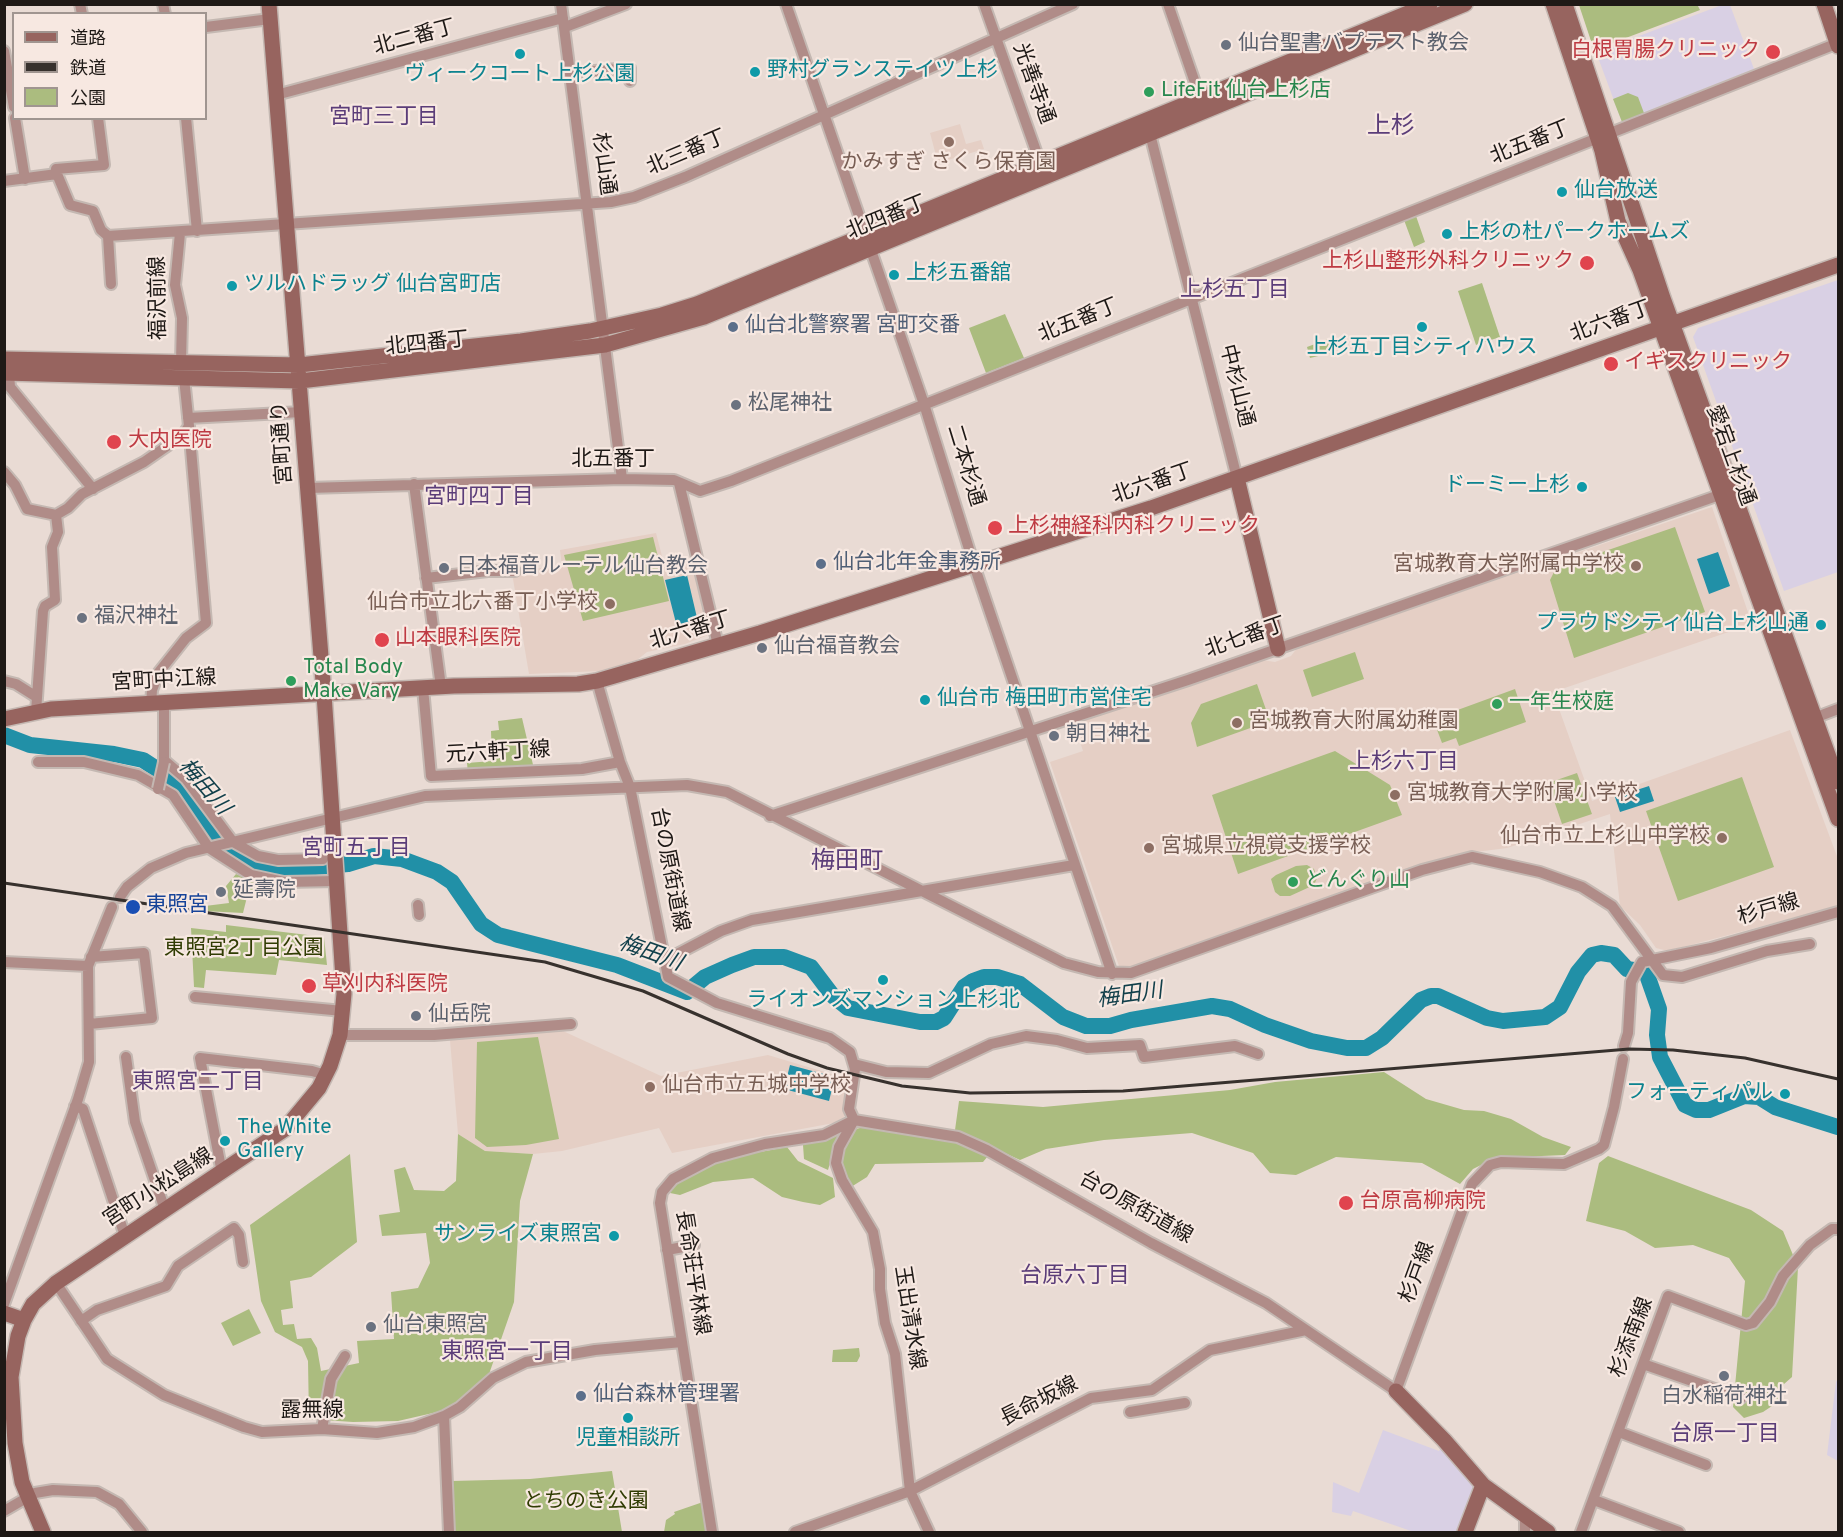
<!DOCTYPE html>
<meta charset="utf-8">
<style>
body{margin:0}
#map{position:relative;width:1843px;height:1537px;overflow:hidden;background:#e9dbd4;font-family:Overpass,"Noto Sans JP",sans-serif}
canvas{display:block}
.frame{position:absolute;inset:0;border:6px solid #1e1916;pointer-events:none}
.legend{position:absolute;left:12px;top:12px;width:195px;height:108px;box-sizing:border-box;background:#f7e8e1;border:2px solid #a09590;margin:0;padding:8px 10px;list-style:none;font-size:18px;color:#1e1916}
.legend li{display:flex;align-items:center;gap:12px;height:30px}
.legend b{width:30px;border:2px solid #a09590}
</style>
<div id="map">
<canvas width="1843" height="1537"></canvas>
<div class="frame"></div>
<ul class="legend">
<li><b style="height:8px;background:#97645f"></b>道路</li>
<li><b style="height:8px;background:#37312d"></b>鉄道</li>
<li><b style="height:16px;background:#abbc7f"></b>公園</li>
</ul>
</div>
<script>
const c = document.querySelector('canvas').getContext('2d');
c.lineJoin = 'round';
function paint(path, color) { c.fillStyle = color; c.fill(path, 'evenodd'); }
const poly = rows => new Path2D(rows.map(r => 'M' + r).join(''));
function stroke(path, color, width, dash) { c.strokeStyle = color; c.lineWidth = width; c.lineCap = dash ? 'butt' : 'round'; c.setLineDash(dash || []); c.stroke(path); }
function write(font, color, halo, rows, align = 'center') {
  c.font = font + ' Overpass,"Noto Sans JP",sans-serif'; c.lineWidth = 4.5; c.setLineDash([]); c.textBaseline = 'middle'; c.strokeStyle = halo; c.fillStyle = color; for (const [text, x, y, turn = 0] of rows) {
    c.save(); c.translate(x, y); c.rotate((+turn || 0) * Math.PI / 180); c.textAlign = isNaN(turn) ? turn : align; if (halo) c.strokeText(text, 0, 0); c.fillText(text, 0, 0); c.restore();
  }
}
paint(poly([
 [1722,5,1730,5,1754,69,1622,122,1596,52],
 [1838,280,1838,572,1784,591,1693,337,1698,328],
 [1838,1379,1838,1461,1827,1455,1836,1382],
 [1383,1430,1439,1451,1441,1447,1471,1481,1474,1488,1456,1532,1414,1532,1353,1511,1351,1516,1332,1512,1333,1482,1359,1493]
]), '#d9d0e4');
paint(poly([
 [960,124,966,144,981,140,984,149,938,163,930,133],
 [1712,507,1752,624,1553,692,1592,801,1790,730,1838,859,1838,906,1668,951,1656,948,1640,925,1620,906,1610,814,1507,848,1460,854,1136,967,1120,969,1050,762,1083,751,1074,724,1262,660,1275,662,1291,656,1298,647],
 [656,533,664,564,692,558,711,634,685,644,647,652,637,660,601,671,529,674,512,573,532,574,532,569,562,566,560,550],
 [563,1031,661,1076,768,1055,848,1079,844,1117,834,1123,672,1153,659,1128,562,1151,533,1154,485,1151,458,1134,450,1040]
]), '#e5cfc5');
paint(poly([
 [1697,4,1700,10,1594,50,1579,5],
 [1628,93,1638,97,1644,113,1622,122,1613,99],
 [1416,216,1425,242,1414,247,1404,220],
 [1482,283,1500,337,1476,345,1458,291],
 [1005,314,1024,358,986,373,969,328],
 [1331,338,1335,352,1310,358,1307,347],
 [1675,527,1705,612,1574,658,1550,580,1556,568],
 [653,537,669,601,583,621,564,555],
 [1355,652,1364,679,1312,697,1303,670],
 [1257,684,1270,721,1197,747,1191,723,1201,704],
 [1515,689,1526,722,1459,746,1456,738,1442,743,1433,719],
 [522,718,534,769,468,773,467,763,492,761,491,731,499,730,498,721],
 [1335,751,1390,785,1402,815,1238,874,1212,795],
 [1577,773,1592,814,1562,824,1548,783],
 [1742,777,1774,867,1678,901,1646,811],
 [1307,865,1314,869,1317,878,1314,885,1290,896,1280,896,1275,892,1271,879,1276,875,1296,866],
 [236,874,253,881,258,887,257,891,248,893,243,913,204,911,202,909,205,906,229,903,226,886],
 [226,925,324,937,327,965,279,960,276,975,206,970,204,988,194,987,191,928,226,932],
 [538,1037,559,1139,526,1145,487,1147,475,1138,477,1042],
 [1384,1072,1426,1099,1464,1110,1484,1111,1511,1119,1543,1137,1571,1147,1565,1155,1495,1158,1473,1169,1460,1184,1422,1163,1336,1157,1296,1175,1270,1173,1253,1153,1192,1133,1104,1140,1046,1149,1020,1160,955,1130,959,1101,1043,1107,1230,1090,1275,1082],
 [864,1127,953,1142,988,1156,983,1162,875,1164,867,1177,851,1187,841,1169,840,1154,852,1130],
 [458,1134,485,1151,533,1154,520,1201,514,1302,488,1377,466,1399,446,1410,398,1421,353,1422,309,1419,308,1361,302,1347,275,1332,261,1301,250,1225,350,1154,357,1242,311,1277,290,1281,293,1308,281,1310,283,1325,294,1324,297,1339,311,1338,317,1348,321,1371,359,1363,357,1341,394,1339,391,1292,418,1288,430,1263,426,1233,382,1236,379,1215,400,1212,394,1170,405,1167,414,1190,444,1191,456,1181],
 [838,1135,828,1170,804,1159,803,1145],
 [787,1147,798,1161,833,1178,835,1197,820,1205,803,1202,782,1197,753,1178,713,1182,680,1195,670,1193,672,1186,688,1174,717,1160],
 [1608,1156,1751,1210,1783,1231,1798,1267,1792,1377,1784,1384,1778,1402,1763,1412,1744,1418,1733,1407,1745,1281,1729,1258,1693,1245,1655,1248,1625,1231,1586,1221,1599,1163],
 [249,1309,261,1333,233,1346,221,1323],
 [859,1348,860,1356,857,1362,832,1362,833,1350],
 [612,1471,622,1532,455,1532,452,1481,530,1479],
 [703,1502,708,1532,664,1532,666,1520,675,1514,674,1512]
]), '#abbc7f');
paint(poly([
 [1718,552,1730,586,1709,594,1697,559],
 [687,575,698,622,677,627,665,580],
 [1649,786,1654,801,1620,812,1615,797],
 [790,1065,835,1077,829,1101,784,1089]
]), '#2190a7');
stroke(poly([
 [1646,972,1650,969]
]), '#2190a7', 3);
stroke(poly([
 [4,735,30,745,114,754,143,760,169,777,206,830,228,854,259,868,282,870,348,864,374,856,402,859,437,872,452,882,481,924,498,935,617,965,687,992,705,977,732,965,754,957,784,957,811,967,833,996,848,1008,920,1022,936,1022,944,1018,964,987,973,981,984,977,997,977,1020,984,1063,1017,1086,1026,1110,1026,1131,1020,1212,1006,1230,1009,1265,1025,1311,1041,1347,1048,1366,1048,1382,1038,1421,1000,1431,996,1438,996,1487,1018,1503,1021,1545,1017,1560,1007,1578,972,1592,955,1601,953,1614,955,1627,969,1646,972,1659,1009,1657,1035,1660,1057,1685,1105,1696,1110,1709,1110,1744,1096,1759,1097,1775,1107,1838,1127]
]), '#2190a7', 16);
const street = poly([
 [80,4,82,14],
 [163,4,165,14],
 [561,4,622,479],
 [786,4,924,404,974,565,1112,974],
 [984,4,1042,168],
 [1168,4,1202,103],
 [206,27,270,19],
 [565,27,626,4],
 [4,51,14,107],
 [571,73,630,68,630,81],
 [276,95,563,18],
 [15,118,25,179],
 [186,118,197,231],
 [1150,134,1237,478],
 [57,174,70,205,93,211,101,230,108,236,611,202,634,197,685,177,1073,4],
 [57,174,56,169,104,165,98,118],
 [4,181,57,174],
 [180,233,175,285,182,318,181,363],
 [108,236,111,284],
 [9,373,10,387,93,489],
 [188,418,302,412],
 [4,472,15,485,27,509,56,515],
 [679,483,718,645],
 [414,484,441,687],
 [308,488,622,479,674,480,700,491,731,481,1838,43],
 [426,578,488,571,515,571],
 [4,681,16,684,35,696],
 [597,681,620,762,630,787,668,977,717,1003,830,1038,850,1052,855,1069,849,1109,854,1120,958,1137,987,1150,1151,1243,1266,1303,1396,1391,1472,1184,1490,1165,1501,1162,1564,1164,1599,1149,1604,1145,1614,1107,1623,1059],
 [423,688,431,776,582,769,620,762],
 [164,704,164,762],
 [151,705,152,690,159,672,186,638,206,623,189,426],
 [36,712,43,611,45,606,55,600,52,547,58,532,56,515,68,508,82,494,144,462,183,435,189,426,184,378],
 [1809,720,1838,709],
 [165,761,186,779,233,842,258,856,278,860,323,859],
 [38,762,84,762,138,775,173,795,209,848,251,875,284,882,337,881],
 [770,816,1188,680,1728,492],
 [120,897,127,887,151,868,186,853,425,796,687,785,727,792,1064,963,1098,972,1131,973,1422,870,1472,857,1540,872,1582,887,1612,906,1663,975,1682,977,1767,951,1810,944],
 [418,905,419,915],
 [664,961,721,931,752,920,1074,865],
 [4,962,88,966],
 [195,997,343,1011],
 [89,1024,152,1018,144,953,91,957],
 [340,1035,434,1035,571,1024],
 [1624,1046,1628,1033,1631,982,1642,962,1711,948,1838,912],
 [126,1057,135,1122,165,1210],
 [854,1064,886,1072,929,1073,991,1044,1026,1036,1057,1040,1087,1048,1140,1045,1144,1057,1235,1046,1258,1054],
 [75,1106,83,1109,125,1236],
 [854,1120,839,1147,836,1163,842,1180,873,1232,880,1269,880,1289,885,1323,895,1354,910,1491,929,1532],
 [222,1173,200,1058,312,1071,326,1075],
 [667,1250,694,1245],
 [56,1283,107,1359,164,1395,244,1427,262,1432,322,1429,377,1433,414,1427,444,1416,449,1532],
 [4,1304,78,1099,89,1062,88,966,112,907],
 [81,1321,97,1310,166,1286,178,1266,234,1228,239,1235,243,1262],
 [1643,1364,1741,1398],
 [1130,1412,1185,1403],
 [444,1416,460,1407,493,1378,526,1362,595,1350,682,1342],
 [322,1429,331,1379,345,1356],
 [1619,1432,1706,1465],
 [1594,1500,1679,1532],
 [4,1511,35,1493,53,1490,97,1492,119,1504,142,1532],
 [1525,1517,1525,1532],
 [712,1532,660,1203,662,1192,673,1179,713,1158,765,1144,824,1135,854,1120],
 [795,1532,910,1491,1091,1398,1152,1390,1210,1350,1306,1330],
 [1581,1532,1668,1296,1746,1325,1753,1323,1770,1302,1783,1276,1810,1245,1832,1229,1838,1229]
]);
const secondary = poly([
 [1553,4,1602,151,1618,221,1640,270,1838,819],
 [1565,4,1663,298,1838,782],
 [1824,4,1838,46],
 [4,359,299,365,521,341,590,331,662,315,697,304,1430,4],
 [4,373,300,381,605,345,704,317,1465,4],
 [1237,478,1278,649],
 [4,719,51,709,454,686,578,684,597,681,760,633,1151,508,1838,265],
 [4,1313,24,1320],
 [1396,1391,1444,1440,1483,1485,1548,1532],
 [43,1532,22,1482,15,1443,11,1377,18,1336,24,1320,33,1304,56,1283,285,1129,319,1088,330,1066,340,1035,344,994,324,694,269,4],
 [1465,1532,1483,1485]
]);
stroke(street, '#c4b8b2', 14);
stroke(secondary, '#c4b8b2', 18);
stroke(street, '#b08c88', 10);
stroke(secondary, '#97645f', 15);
stroke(poly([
 [4,883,545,962,643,991,788,1054,827,1068,902,1086,970,1093,1123,1091,1629,1049,1673,1050,1745,1058,1838,1079]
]), '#37312d', 3);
const streetBridge = poly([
 [158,789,164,762]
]);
stroke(streetBridge, '#c4b8b2', 14, []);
stroke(streetBridge, '#b08c88', 10);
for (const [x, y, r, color] of [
 [1226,45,6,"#6b7280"],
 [1773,52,8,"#e0444e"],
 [520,54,6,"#0f9aa8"],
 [755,72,6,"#0f9aa8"],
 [1149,92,6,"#2e9e5b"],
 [949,142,6,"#8d6e63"],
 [1562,192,6,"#0f9aa8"],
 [1447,234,6,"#0f9aa8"],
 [1587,263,8,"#e0444e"],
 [894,275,6,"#0f9aa8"],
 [232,286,6,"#0f9aa8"],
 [733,327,6,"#5c6f8a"],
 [1422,327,6,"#0f9aa8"],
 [1611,364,8,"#e0444e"],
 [736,405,6,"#6b7280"],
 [114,442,8,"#e0444e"],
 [1582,487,6,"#0f9aa8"],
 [995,528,8,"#e0444e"],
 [821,564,6,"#5c6f8a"],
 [1636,566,6,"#8d6e63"],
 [444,568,6,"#6b7280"],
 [610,604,6,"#8d6e63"],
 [82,618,6,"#6b7280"],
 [1821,625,6,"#0f9aa8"],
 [382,640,8,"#e0444e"],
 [762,648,6,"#6b7280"],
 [291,681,6,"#2e9e5b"],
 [925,700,6,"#0f9aa8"],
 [1497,704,6,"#2e9e5b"],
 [1237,723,6,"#8d6e63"],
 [1054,736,6,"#6b7280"],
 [1395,795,6,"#8d6e63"],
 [1722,838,6,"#8d6e63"],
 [1149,848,6,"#8d6e63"],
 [1293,882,6,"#2e9e5b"],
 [221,892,6,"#6b7280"],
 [133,907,8,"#1a4fb4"],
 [883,980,6,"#0f9aa8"],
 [309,986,8,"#e0444e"],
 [416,1016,6,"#6b7280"],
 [650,1087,6,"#8d6e63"],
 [1785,1094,6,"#0f9aa8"],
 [225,1141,6,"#0f9aa8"],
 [1346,1203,8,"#e0444e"],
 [614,1236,6,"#0f9aa8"],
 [371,1327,6,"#6b7280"],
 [1724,1376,6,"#6b7280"],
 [581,1396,6,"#5c6f8a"],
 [628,1418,6,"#0f9aa8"]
]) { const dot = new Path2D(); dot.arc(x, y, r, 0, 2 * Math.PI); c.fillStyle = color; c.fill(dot); stroke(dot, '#f7e8e1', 2); }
write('21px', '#1e1916', '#f7e8e1', [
 ["北二番丁",415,39,-15],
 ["光善寺通",1032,84,70],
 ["北五番丁",1531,144,-22],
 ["北三番丁",687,154,-23],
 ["杉山通",602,164,82],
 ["北四番丁",887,219,-22],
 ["福沢前線",160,298,-91],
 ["北五番丁",1079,322,-22],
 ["北六番丁",1611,323,-20],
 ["北四番丁",427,345,-6],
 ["中杉山通",1235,386,76],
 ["宮町通り",284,443,-94],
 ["愛宕上杉通",1729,456,70],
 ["北五番丁",613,461],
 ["二本杉通",964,466,73],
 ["北六番丁",1153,485,-19],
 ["北六番丁",691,632,-17],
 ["北七番丁",1246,639,-19],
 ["宮町中江線",164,682,-3],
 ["元六軒丁線",498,754,-3],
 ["台の原街道線",668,870,79],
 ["杉戸線",1769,911,-16],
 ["宮町小松島線",159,1189,-33],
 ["台の原街道線",1135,1209,29],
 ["長命荘平林線",691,1273,81],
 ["杉戸線",1419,1273,-70],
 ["玉出清水線",908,1318,81],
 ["杉添南線",1633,1338,-69],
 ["長命坂線",1040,1403,-27],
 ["露無線",312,1412]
]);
write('21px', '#5b616d', '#f7e8e1', [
 ["仙台聖書バプテスト教会",1238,45],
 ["松尾神社",748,405],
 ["日本福音ルーテル仙台教会",456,568],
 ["福沢神社",94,618],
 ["仙台福音教会",774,648],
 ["朝日神社",1066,736],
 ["延壽院",233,892],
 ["仙岳院",428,1016],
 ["仙台東照宮",383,1327],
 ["白水稲荷神社",1724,1398,"center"]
], 'left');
write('21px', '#be3a42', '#f7e8e1', [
 ["白根胃腸クリニック",1760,52,"right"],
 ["上杉山整形外科クリニック",1574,263,"right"],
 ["イギスクリニック",1624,364],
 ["大内医院",128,442],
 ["上杉神経科内科クリニック",1008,528],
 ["山本眼科医院",395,640],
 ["草刈内科医院",322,986],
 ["台原高柳病院",1360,1203]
], 'left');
write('21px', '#0d838f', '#f7e8e1', [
 ["野村グランステイツ上杉",767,72],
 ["ヴィークコート上杉公園",520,76,"center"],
 ["仙台放送",1574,192],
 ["上杉の杜パークホームズ",1459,234],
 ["上杉五番舘",906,275],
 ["ツルハドラッグ 仙台宮町店",244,286],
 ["上杉五丁目シティハウス",1422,349,"center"],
 ["ドーミー上杉",1570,487,"right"],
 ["プラウドシティ仙台上杉山通",1809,625,"right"],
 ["仙台市 梅田町市営住宅",937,700],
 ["ライオンズマンション上杉北",883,1002,"center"],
 ["フォーティパル",1773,1094,"right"],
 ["The White",237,1129],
 ["Gallery",237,1153],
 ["サンライズ東照宮",602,1236,"right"],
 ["児童相談所",628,1440,"center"]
], 'left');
write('21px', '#27864d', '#f7e8e1', [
 ["LifeFit 仙台上杉店",1161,92],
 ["Total Body",303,669],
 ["Make Vary",303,693],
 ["一年生校庭",1509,704],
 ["どんぐり山",1305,882]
], 'left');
write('21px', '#785e54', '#f7e8e1', [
 ["かみすぎ さくら保育園",949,164,"center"],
 ["宮城教育大学附属中学校",1624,566,"right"],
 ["仙台市立北六番丁小学校",598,604,"right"],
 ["宮城教育大附属幼稚園",1249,723],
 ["宮城教育大学附属小学校",1407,795],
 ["仙台市立上杉山中学校",1710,838,"right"],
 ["宮城県立視覚支援学校",1161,848],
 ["仙台市立五城中学校",662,1087]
], 'left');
write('21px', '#4e5e75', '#f7e8e1', [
 ["仙台北警察署 宮町交番",745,327],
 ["仙台北年金事務所",833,564],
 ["仙台森林管理署",593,1396]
], 'left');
write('21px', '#164399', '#f7e8e1', [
 ["東照宮",146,907]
], 'left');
write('21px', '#303c03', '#f7e8e1', [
 ["東照宮2丁目公園",244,950],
 ["とちのき公園",586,1503]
]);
write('22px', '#5b3d79', '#f7e8e1', [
 ["宮町三丁目",384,119],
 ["上杉五丁目",1235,292],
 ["宮町四丁目",479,499],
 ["上杉六丁目",1404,764],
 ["宮町五丁目",356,850],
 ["東照宮二丁目",198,1084],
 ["台原六丁目",1075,1278],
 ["東照宮一丁目",507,1354],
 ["台原一丁目",1725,1436]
]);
write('italic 22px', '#113f4a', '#f7e8e1', [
 ["梅田川",203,788,49],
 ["梅田川",650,955,20],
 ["梅田川",1130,997,-8]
]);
write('24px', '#5b3d79', '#f7e8e1', [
 ["上杉",1391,128],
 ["梅田町",847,863]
]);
</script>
